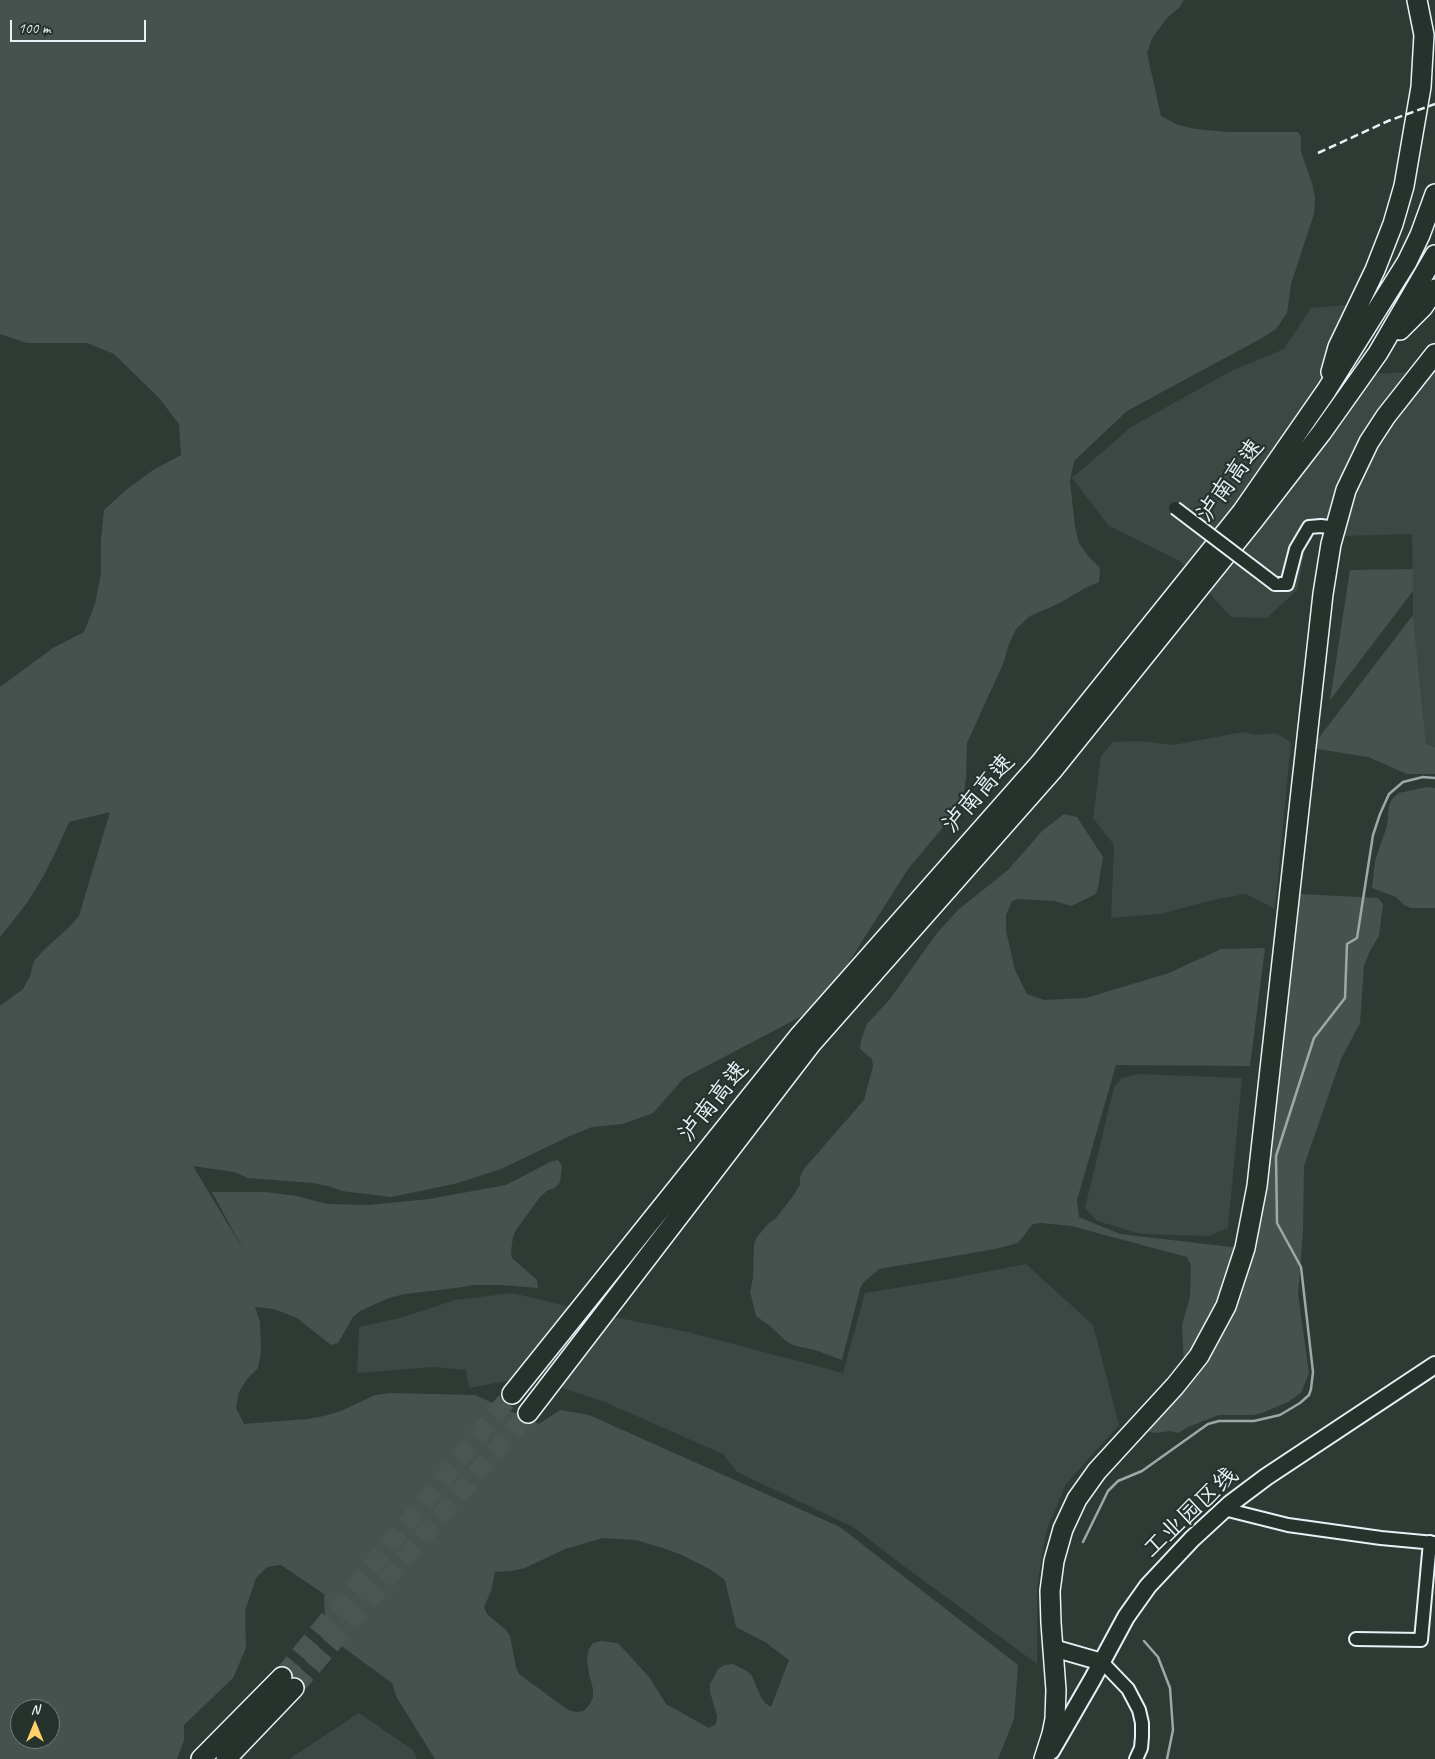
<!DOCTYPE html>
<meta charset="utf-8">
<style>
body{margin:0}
#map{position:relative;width:1435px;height:1759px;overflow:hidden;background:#2e3b35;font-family:Caveat,sans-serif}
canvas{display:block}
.north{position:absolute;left:10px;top:1699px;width:50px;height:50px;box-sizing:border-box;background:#26332d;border:1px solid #747f7e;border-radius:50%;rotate:0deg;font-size:14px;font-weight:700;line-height:20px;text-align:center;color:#e8f1f8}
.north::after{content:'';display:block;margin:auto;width:18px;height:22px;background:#ffd166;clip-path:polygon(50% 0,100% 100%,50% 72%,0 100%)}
.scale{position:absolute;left:10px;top:20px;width:136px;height:22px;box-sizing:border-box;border:2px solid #e8f1f8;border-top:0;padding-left:6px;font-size:15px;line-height:18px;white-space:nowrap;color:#e8f1f8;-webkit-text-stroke:4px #26332d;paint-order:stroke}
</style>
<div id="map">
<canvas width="1435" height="1759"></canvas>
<div class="north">N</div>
<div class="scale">100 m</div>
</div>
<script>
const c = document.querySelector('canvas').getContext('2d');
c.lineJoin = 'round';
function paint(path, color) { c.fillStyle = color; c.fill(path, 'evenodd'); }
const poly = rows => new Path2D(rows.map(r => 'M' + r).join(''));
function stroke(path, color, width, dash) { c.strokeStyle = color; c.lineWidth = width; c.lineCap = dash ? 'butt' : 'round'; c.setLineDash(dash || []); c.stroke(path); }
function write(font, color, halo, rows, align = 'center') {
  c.font = font + ' Caveat,"LXGW WenKai TC",sans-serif'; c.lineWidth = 4.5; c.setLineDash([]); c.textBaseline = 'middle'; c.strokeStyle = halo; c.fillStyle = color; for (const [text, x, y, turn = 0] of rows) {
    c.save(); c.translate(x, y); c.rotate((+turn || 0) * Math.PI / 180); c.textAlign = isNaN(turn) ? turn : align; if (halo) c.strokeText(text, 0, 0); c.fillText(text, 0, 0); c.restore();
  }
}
paint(poly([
 [1359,304,1371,374,1435,371,1435,747,1426,744,1413,615,1412,534,1345,536,1309,530,1297,590,1267,618,1231,617,1180,561,1109,526,1072,478,1131,427,1231,371,1284,349,1311,308],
 [1243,732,1256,735,1275,733,1291,742,1275,909,1246,894,1218,899,1160,914,1111,918,1114,845,1093,818,1101,756,1113,742,1141,741,1173,745],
 [1138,1074,1242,1078,1228,1228,1209,1236,1141,1234,1097,1221,1085,1208,1114,1087,1122,1078],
 [1026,1264,1093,1325,1119,1425,1066,1484,1046,1532,1037,1588,1037,1664,905,1567,853,1527,737,1472,723,1454,602,1401,528,1377,469,1388,466,1370,435,1367,357,1373,359,1327,400,1318,455,1300,512,1293,614,1317,688,1332,843,1373,865,1293,944,1280],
 [359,1713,413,1750,417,1759,289,1759]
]), '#3b4843');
paint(poly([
 [0,0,1184,0,1179,8,1167,18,1152,38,1147,53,1161,116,1178,125,1196,129,1227,132,1298,132,1301,137,1301,152,1312,183,1315,198,1314,214,1291,284,1287,313,1276,329,1262,338,1127,411,1074,461,1070,481,1075,527,1079,543,1088,556,1100,568,1099,582,1085,588,1060,603,1030,616,1016,629,1008,646,1004,662,967,743,966,778,964,793,956,808,949,820,908,869,821,1006,684,1078,653,1113,623,1124,592,1127,570,1136,501,1169,458,1183,391,1197,342,1191,328,1186,313,1183,248,1178,234,1172,193,1166,244,1251,212,1192,266,1192,297,1196,327,1204,368,1205,429,1199,506,1185,550,1162,558,1160,562,1166,560,1182,555,1188,548,1190,540,1197,516,1230,513,1237,511,1251,512,1258,537,1280,538,1288,501,1285,474,1285,456,1288,405,1294,389,1298,360,1311,353,1317,338,1343,331,1345,297,1318,274,1309,255,1307,260,1322,261,1352,258,1368,247,1379,239,1392,236,1408,244,1424,308,1419,324,1416,341,1411,375,1395,390,1393,475,1395,539,1424,560,1410,589,1415,840,1527,1018,1665,1014,1719,998,1759,435,1759,397,1698,392,1683,329,1637,325,1622,324,1594,281,1565,267,1567,256,1578,245,1611,246,1648,233,1678,184,1725,184,1740,177,1759,0,1759,0,1006,23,989,30,976,34,961,45,949,69,927,79,916,110,812,69,822,57,849,43,877,27,903,0,937,0,687,53,648,84,632,95,604,101,573,101,540,104,510,126,490,153,470,181,455,179,424,159,398,114,354,87,343,27,343,0,334],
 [603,1538,636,1540,666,1549,682,1555,711,1570,725,1580,736,1627,765,1642,789,1660,771,1707,765,1703,761,1697,752,1676,747,1671,733,1664,724,1665,718,1669,710,1684,710,1692,717,1716,716,1724,709,1728,666,1704,649,1677,618,1643,601,1641,593,1643,589,1649,587,1658,589,1674,593,1689,593,1697,590,1704,584,1711,576,1712,568,1710,519,1674,516,1667,510,1636,506,1630,487,1614,484,1607,491,1591,495,1572,511,1571,525,1568,565,1549],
 [20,1709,50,1709,50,1739,20,1739],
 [1413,569,1413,591,1330,700,1350,570],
 [1413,615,1426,744,1435,747,1435,774,1407,774,1368,757,1311,748],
 [1427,787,1435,788,1435,908,1411,908,1404,905,1396,897,1372,888,1375,861,1387,826,1389,806,1392,799,1399,793],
 [1064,814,1077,817,1103,857,1098,887,1096,894,1071,906,1055,901,1019,899,1012,901,1006,915,1006,931,1015,970,1027,994,1044,1000,1086,998,1169,973,1221,949,1265,948,1250,1066,1116,1065,1077,1200,1079,1217,1120,1234,1248,1249,1298,894,1378,898,1383,904,1379,936,1371,949,1364,965,1360,1023,1341,1059,1304,1166,1303,1232,1298,1294,1309,1373,1301,1393,1288,1402,1262,1413,1254,1415,1219,1415,1188,1427,1178,1433,1171,1431,1155,1433,1147,1431,1149,1424,1185,1383,1182,1325,1190,1297,1191,1265,1187,1257,1071,1226,1041,1223,1033,1224,1018,1243,995,1249,879,1269,863,1283,860,1289,842,1360,818,1351,793,1345,786,1341,770,1326,756,1316,750,1292,753,1278,754,1244,757,1237,768,1224,775,1219,791,1199,800,1185,800,1177,803,1170,864,1100,873,1066,872,1059,860,1049,861,1040,867,1024,890,999,937,933,959,909,1008,870,1043,830]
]), '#45524e');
stroke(poly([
 [1083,1542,1108,1491,1118,1481,1142,1471,1208,1424,1219,1421,1254,1421,1280,1415,1300,1403,1309,1395,1311,1389,1313,1372,1301,1267,1277,1223,1276,1156,1314,1038,1345,998,1347,944,1357,938,1373,835,1380,814,1389,794,1403,782,1423,777,1435,778],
 [1144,1641,1158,1657,1170,1688,1173,1730,1167,1759]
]), '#9da8a9', 2.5);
stroke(poly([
 [282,1677,512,1394],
 [294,1688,528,1413]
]), '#4a5652', 19, [19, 9]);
const minor = poly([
 [1275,584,1287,584,1296,549,1309,527,1321,526,1335,528],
 [1224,1509,1288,1525,1381,1538,1435,1543],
 [1356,1639,1421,1640,1430,1542],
 [1102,1662,1128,1689,1139,1710,1142,1723,1142,1737,1141,1748,1136,1759]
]);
const major = poly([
 [1053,1648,1102,1662],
 [1051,1751,1092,1680,1126,1617,1148,1586,1192,1539,1230,1504,1266,1477,1435,1365]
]);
const highway = poly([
 [1400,330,1423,307,1435,289],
 [1331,372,1338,347,1375,270,1393,224,1404,186,1421,87,1424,35,1417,0],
 [512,1394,800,1035,1041,762,1242,512,1326,391,1407,262,1420,235,1435,194],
 [528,1413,811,1044,1052,771,1253,521,1322,432,1378,353,1435,255],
 [201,1759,282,1677],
 [226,1759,294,1688],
 [1044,1759,1052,1734,1055,1719,1056,1690,1051,1623,1050,1591,1054,1561,1063,1529,1077,1499,1097,1471,1175,1386,1199,1356,1226,1306,1245,1248,1257,1186,1323,594,1331,544,1346,490,1369,442,1386,416,1435,354]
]);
stroke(minor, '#e8f1f8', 16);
stroke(major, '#e8f1f8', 20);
stroke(highway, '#e8f1f8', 22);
stroke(minor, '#26332d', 12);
stroke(major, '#26332d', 16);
stroke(highway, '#26332d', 19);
stroke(poly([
 [1318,153,1388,121,1435,104]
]), '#e8f1f8', 2.5, [8, 4]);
const minorBridge = poly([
 [1175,508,1275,584]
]);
stroke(minorBridge, '#e8f1f8', 16, []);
stroke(minorBridge, '#26332d', 12);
write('24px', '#e8f1f8', '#26332d', [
 ["泸南高速",1231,481,-54],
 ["泸南高速",979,794,-49],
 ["泸南高速",714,1102,-51],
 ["工业园区线",1191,1513,-43]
]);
</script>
